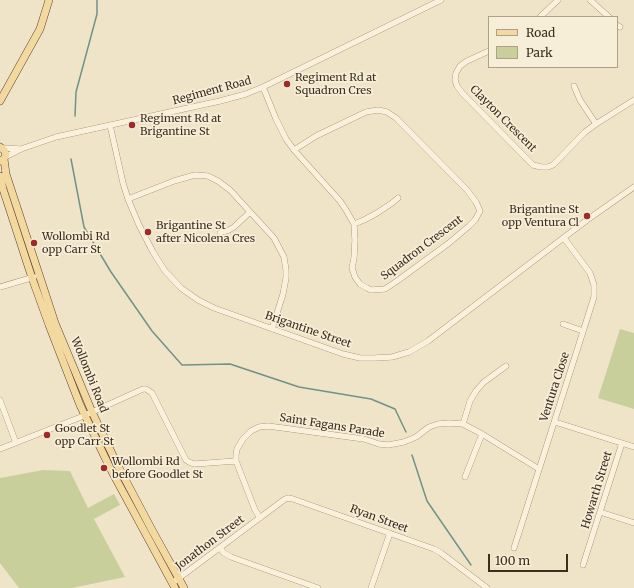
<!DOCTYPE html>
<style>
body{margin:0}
#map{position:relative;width:634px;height:588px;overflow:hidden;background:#f0e4c8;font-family:Merriweather,serif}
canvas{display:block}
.legend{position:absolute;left:488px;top:16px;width:130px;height:52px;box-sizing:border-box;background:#f7eed8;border:1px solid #ada18e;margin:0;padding:5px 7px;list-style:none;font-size:12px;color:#3d2e20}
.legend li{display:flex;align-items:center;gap:8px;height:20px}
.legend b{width:20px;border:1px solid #ada18e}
.scale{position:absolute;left:488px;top:554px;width:80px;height:18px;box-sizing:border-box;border:2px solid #3d2e20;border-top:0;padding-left:5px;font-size:12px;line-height:14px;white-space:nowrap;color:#3d2e20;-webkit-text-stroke:3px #f7eed8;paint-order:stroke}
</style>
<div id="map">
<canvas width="634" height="588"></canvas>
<ul class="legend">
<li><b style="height:5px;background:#f3d9a0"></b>Road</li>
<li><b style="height:11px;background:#c9cf9b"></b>Park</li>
</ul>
<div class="scale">100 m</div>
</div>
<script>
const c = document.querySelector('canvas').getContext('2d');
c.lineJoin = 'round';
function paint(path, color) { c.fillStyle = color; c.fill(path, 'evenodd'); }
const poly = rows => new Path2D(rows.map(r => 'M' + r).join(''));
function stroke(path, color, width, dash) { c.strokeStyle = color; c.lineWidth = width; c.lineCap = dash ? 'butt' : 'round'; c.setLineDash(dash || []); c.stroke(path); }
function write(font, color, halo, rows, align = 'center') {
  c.font = font + ' Merriweather,serif'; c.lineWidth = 3.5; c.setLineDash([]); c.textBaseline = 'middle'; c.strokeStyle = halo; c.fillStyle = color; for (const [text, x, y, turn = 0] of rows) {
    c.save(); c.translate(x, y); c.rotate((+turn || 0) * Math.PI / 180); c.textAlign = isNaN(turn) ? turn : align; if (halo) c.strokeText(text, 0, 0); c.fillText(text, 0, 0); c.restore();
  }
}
paint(poly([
 [620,329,634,333,634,409,598,398],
 [43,470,70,471,88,508,114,494,120,505,94,519,125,577,72,588,19,588,0,563,0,478]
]), '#c9cf9b');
stroke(poly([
 [75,116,76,92,97,14,97,0],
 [71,159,84,227,111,272,152,331,182,365,230,364,299,387,371,399,395,409,406,432],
 [412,455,427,501,471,565]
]), '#6f938a', 1.5);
const minor = poly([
 [590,0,609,17],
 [540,17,558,0],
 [617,25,620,27],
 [489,51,467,61,460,66,456,73,455,80,457,86,463,94,533,165,541,167,548,167,553,165,585,132,596,124,634,100],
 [574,86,580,100,596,124],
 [263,87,276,119,286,139,294,150,340,201,346,210,354,224,355,240,354,258,352,268,355,277,360,284,367,288,371,290,385,289,397,281,449,243,469,226,475,220,480,211,476,202,467,190,396,118,387,112,378,110,366,112,316,136,294,150],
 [110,125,123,183,128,199,139,225,153,252,165,271,181,288,198,300,214,308,343,354,360,358,375,358,392,357,409,352,428,341,587,220,634,187],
 [3,148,21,149],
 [5,157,21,149,56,137,220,101,246,94,263,87,441,0],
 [128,199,174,181,195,175,208,176,218,181,230,190,274,238,284,257,286,270,286,278,283,294,272,329],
 [354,224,364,220,377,213,392,203,398,198],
 [220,233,229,230,234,227,250,212],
 [0,287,34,277],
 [563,324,583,331],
 [0,400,16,443],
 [555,422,634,447],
 [463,424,470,401,476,391,484,382,506,366],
 [0,449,81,417,143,389,146,389,152,393,186,460,189,462,194,464,236,461],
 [465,477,482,434],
 [600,512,634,523],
 [260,518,255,510,236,461,236,455,237,449,243,439,251,431,259,427,268,426,364,439,379,444,388,445,404,442,416,437,429,427,438,424,449,423,463,424,482,434,539,469],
 [220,548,224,553,231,557,318,588],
 [514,548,594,297,594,285,590,273,564,238],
 [583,565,622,443],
 [175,581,285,499,288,498,293,499,434,549,441,553,487,588],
 [371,588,390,533]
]);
const major = poly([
 [0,101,40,29,49,0],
 [0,147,4,150,6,154,4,159,0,161],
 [4,159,6,174,55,323,92,412,117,464,152,530,184,588],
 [0,176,3,189,32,278,49,325,80,405,110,468,175,588]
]);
stroke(minor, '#8d765c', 6);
stroke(major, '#5b4430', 8);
stroke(minor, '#faf1dc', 5.5);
stroke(major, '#f3d9a0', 7);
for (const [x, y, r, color] of [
 [287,84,4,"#9e2a2b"],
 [132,125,4,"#9e2a2b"],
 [587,216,4,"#9e2a2b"],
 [148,232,4,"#9e2a2b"],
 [34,243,4,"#9e2a2b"],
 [47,435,4,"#9e2a2b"],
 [104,468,4,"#9e2a2b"]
]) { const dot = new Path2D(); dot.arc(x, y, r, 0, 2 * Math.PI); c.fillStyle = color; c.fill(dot); stroke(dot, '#f7eed8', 1.5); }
write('11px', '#3d2e20', '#f7eed8', [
 ["Regiment Rd at",295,78],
 ["Squadron Cres",295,91],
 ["Regiment Rd at",140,119],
 ["Brigantine St",140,132],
 ["Brigantine St",579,210,"right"],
 ["opp Ventura Cl",579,223,"right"],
 ["Brigantine St",156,226],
 ["after Nicolena Cres",156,239],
 ["Wollombi Rd",42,237],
 ["opp Carr St",42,250],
 ["Goodlet St",55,429],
 ["opp Carr St",55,442],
 ["Wollombi Rd",112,462],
 ["before Goodlet St",112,475]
], 'left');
write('11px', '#3d2e20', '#f7eed8', [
 ["Regiment Road",212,91,-15],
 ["Clayton Crescent",503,119,45],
 ["Squadron Crescent",422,248,-37],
 ["Brigantine Street",308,330,19],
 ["Wollombi Road",89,375,68],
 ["Ventura Close",555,387,-72],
 ["Saint Fagans Parade",332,426,9],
 ["Howarth Street",597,490,-73],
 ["Ryan Street",379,519,20],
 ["Jonathon Street",210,543,-37]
]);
</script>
